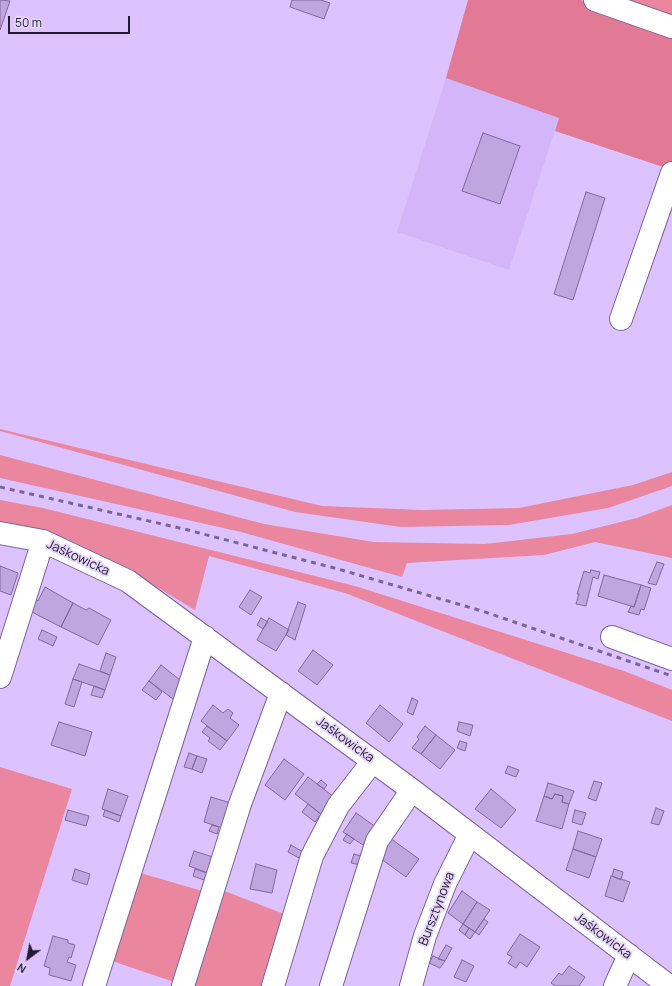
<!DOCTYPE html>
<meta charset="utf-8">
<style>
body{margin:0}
#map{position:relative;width:672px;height:986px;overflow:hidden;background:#dcc2fe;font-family:Manrope,sans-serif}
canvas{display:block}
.north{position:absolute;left:8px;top:938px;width:40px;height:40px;-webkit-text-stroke:3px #e4d5f9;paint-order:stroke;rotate:212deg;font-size:11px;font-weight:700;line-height:16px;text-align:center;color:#24192f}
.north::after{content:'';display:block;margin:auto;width:14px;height:18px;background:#24192f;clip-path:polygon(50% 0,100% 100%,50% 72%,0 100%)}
.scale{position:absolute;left:8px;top:16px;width:122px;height:18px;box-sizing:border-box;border:2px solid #24192f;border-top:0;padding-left:5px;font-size:12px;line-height:14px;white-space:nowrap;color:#24192f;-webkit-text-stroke:3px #e4d5f9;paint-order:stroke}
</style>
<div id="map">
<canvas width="672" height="986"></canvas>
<div class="north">N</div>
<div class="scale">50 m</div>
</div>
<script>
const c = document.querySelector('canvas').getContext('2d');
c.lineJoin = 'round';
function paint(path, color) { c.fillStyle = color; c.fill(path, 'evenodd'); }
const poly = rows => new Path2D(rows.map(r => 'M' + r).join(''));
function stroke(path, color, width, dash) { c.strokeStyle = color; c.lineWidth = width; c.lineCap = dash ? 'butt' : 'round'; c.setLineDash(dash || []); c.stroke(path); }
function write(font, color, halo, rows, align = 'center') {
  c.font = font + ' Manrope,sans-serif'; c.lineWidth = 3.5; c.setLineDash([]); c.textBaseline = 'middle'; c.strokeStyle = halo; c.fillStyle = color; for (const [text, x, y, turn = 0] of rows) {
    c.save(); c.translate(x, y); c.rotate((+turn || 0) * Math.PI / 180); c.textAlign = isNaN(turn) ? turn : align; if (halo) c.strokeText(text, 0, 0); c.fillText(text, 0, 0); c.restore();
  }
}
paint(poly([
 [446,78,559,118,509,270,397,232]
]), '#d3b6f9');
paint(poly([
 [615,0,672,0,672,20],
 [0,429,322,506,422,510,519,508,633,485,672,472,672,486,608,508,509,525,401,527,295,512,0,431],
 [0,455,264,524,374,542,485,544,572,534,637,518,672,505,672,558,595,542,544,555,407,563,402,577,241,532,0,478],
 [0,500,43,508,355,586,624,671,672,690,672,721,345,593,209,556,195,610,135,574,0,526],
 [0,767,72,789,10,986,0,986],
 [137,872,209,893,222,890,289,916,267,986,186,986,106,959]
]), '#eb869f');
paint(poly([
 [468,0,581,0,630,17,672,36,672,170,555,131,559,118,446,78]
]), '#e27a95');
const building = poly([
 [0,0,10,1,0,30,0,0],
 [292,0,321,0,330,3,324,19,290,7,292,0],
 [483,133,520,146,500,204,462,191,483,133],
 [586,192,605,198,573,300,554,294,586,192],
 [657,562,664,564,656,585,648,583,657,562],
 [0,566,18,573,11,595,0,591,0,566],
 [591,570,600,572,598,579,593,577,586,606,576,604,579,594,577,594,584,571,590,573,591,570],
 [604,575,641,585,634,607,598,596,604,575],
 [641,585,651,588,644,610,641,609,639,615,628,612,631,606,634,607,641,585],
 [45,587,73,603,61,627,32,612,33,598,38,601,45,587],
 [250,590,262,597,251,615,239,607,250,590],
 [298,602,306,605,295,640,286,635,298,602],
 [73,603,86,610,89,608,111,620,98,645,61,627,73,603],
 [261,618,268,622,263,629,257,625,261,618],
 [269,618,289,630,276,651,257,640,269,618],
 [42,630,57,637,53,646,38,639,42,630],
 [313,650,333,665,317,685,298,671,313,650],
 [106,653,116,657,110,675,100,671,106,653],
 [79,664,110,675,105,690,73,679,79,664],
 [161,665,185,684,173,699,149,681,161,665],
 [73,679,82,682,74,707,65,704,73,679],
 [149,681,162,692,156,700,142,690,149,681],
 [94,686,105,690,102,698,91,695,94,686],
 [412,698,418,701,413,715,407,712,412,698],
 [213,705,223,713,228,709,233,713,230,718,239,725,227,741,201,721,213,705],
 [380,705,403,724,389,742,366,723,380,705],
 [59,722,92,732,85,756,51,745,59,722],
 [459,722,473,725,470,736,457,731,459,722],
 [207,726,227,741,220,750,208,741,210,738,202,732,207,726],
 [425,726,436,735,421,754,412,748,419,739,417,737,425,726],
 [436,735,455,750,440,769,421,754,436,735],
 [460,741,467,743,465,751,457,748,460,741],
 [189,753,197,756,192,769,184,767,189,753],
 [197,756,207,759,202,773,192,769,197,756],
 [284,759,304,774,285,800,265,785,284,759],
 [508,766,519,770,516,777,505,773,508,766],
 [308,777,334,797,321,814,295,794,308,777],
 [321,780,327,785,324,789,317,784,321,780],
 [594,781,602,783,596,801,588,798,594,781],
 [548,783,574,791,569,804,562,802,563,796,555,794,552,799,544,796,548,783],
 [108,789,128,796,121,816,102,809,108,789],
 [491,789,516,810,501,828,475,809,491,789],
 [555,794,563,796,562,802,569,804,562,829,536,821,544,796,552,799,555,794],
 [211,797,234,804,226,829,204,822,211,797],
 [308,804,321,814,315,822,302,812,308,804],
 [656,808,664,811,659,825,651,823,656,808],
 [68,810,89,816,86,826,65,820,68,810],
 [105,810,121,816,119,822,103,816,105,810],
 [575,810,586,813,582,825,572,822,575,810],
 [356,813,376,827,363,845,343,832,356,813],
 [212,825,219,827,217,834,209,831,212,825],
 [578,831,602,839,596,857,573,849,578,831],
 [347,834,354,839,350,844,343,840,347,834],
 [390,838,419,859,406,877,377,856,390,838],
 [291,845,303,852,299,858,288,852,291,845],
 [573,849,596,857,589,878,566,870,573,849],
 [194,851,213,857,208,873,189,866,194,851],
 [354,854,368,858,365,866,351,863,354,854],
 [256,864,277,870,272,893,250,889,256,864],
 [75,869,90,874,87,885,72,880,75,869],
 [195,869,207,873,204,880,193,876,195,869],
 [614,869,623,872,621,880,612,876,614,869],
 [611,876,630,882,623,902,605,896,611,876],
 [462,891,477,902,463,924,448,913,462,891],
 [477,902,490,910,475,932,463,924,477,902],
 [484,919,488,922,479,935,475,932,484,919],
 [463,924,469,928,465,935,459,930,463,924],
 [469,928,475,932,470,939,465,935,469,928],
 [520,934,540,947,527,967,520,962,516,968,508,963,512,957,507,954,520,934],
 [53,936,68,940,68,943,75,945,71,958,69,957,67,962,76,965,71,981,49,975,50,968,44,966,53,936],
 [446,945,452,948,445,961,438,959,446,945],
 [433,956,445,961,440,968,429,963,433,956],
 [462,960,474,966,466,982,454,977,462,960],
 [569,966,585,977,579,986,555,986,551,983,559,973,562,975,569,966]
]);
paint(building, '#c0a6e1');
stroke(building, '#81699f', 1);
const minor = poly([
 [595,0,672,27],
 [621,319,672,173],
 [0,533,43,541,128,581,412,790,669,986],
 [612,637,672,659],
 [0,677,43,541],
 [94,986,205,637],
 [183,986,240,804,281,693],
 [273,986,312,856,338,806,373,761],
 [331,986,377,841,412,790],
 [411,986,425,936,445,884,470,834],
 [615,986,629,955]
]);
stroke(minor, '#7c649a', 24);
stroke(minor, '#fff', 22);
stroke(poly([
 [0,487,184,529,338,569,482,611,672,676]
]), '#79678f', 3, [5, 5]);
write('13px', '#24192f', '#e4d5f9', [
 ["Jaśkowicka",78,558,25],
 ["Jaśkowicka",345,740,36],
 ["Bursztynowa",437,909,-69],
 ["Jaśkowicka",603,936,37]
]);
</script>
